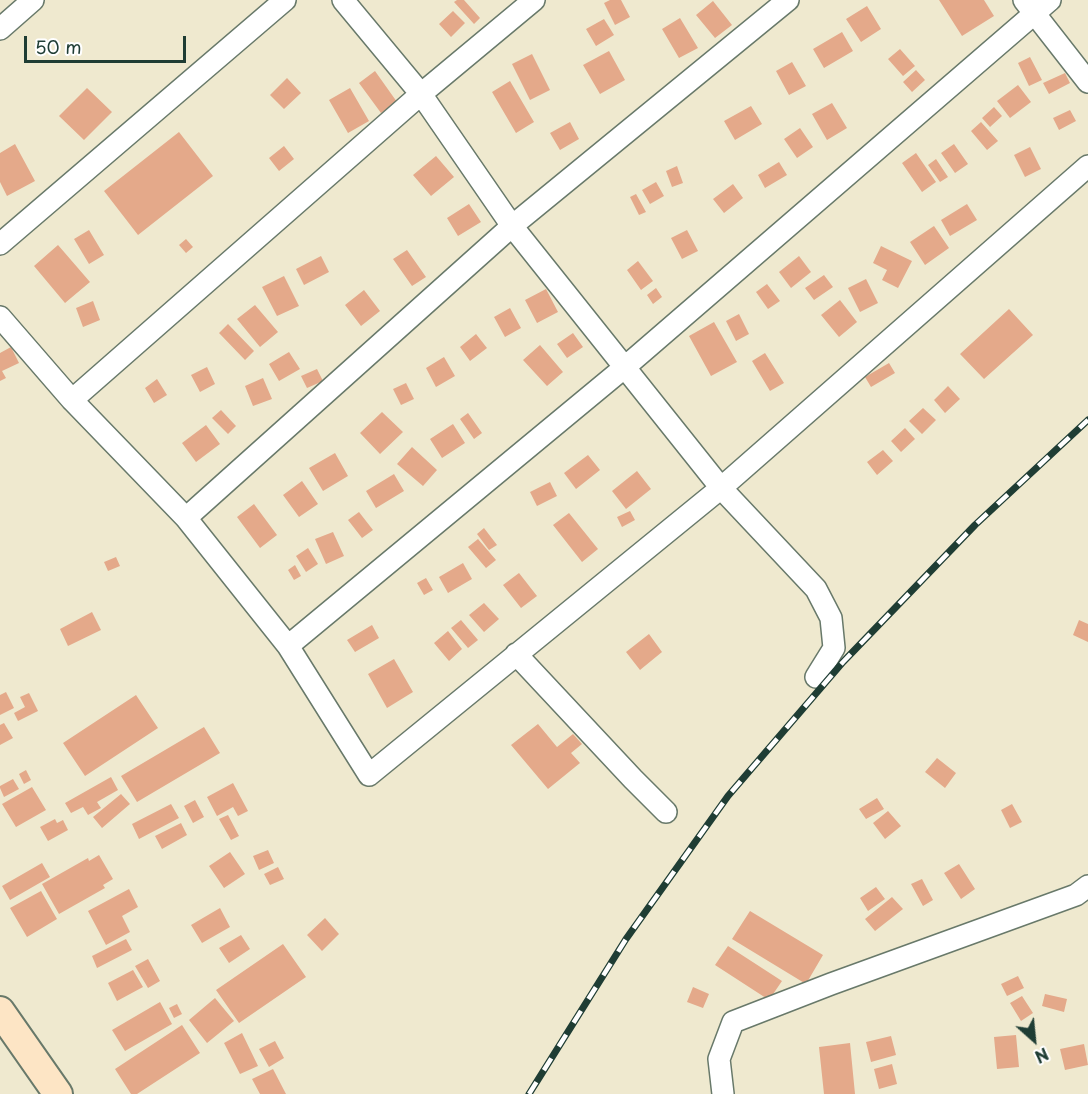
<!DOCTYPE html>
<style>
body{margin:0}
#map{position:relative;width:1088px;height:1094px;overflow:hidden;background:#efe9cf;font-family:"Playpen Sans",sans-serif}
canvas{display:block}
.north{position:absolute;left:1004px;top:1010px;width:60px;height:60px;-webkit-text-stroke:4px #fff;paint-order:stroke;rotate:153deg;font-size:16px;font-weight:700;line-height:24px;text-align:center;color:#1f3d34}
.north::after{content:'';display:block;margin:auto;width:21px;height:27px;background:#1f3d34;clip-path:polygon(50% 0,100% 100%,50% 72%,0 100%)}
.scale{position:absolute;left:24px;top:36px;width:162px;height:27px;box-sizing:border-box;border:3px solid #1f3d34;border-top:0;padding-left:8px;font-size:18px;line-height:21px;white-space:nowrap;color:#1f3d34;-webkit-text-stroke:4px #fff;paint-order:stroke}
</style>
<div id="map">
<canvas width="1088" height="1094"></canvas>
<div class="north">N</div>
<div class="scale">50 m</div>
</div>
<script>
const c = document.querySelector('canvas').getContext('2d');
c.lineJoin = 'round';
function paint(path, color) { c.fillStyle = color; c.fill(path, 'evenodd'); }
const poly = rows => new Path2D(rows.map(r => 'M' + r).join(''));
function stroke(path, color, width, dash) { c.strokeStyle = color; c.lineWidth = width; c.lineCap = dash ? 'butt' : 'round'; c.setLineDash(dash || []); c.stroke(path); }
paint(poly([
 [457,0,464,0,480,18,474,24,454,2],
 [610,0,621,0,630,17,615,25,604,3],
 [939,0,984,0,994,16,962,36],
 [713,1,732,25,715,38,696,15],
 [867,6,881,29,861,42,846,19],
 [453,11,465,23,451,37,439,24],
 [680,18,698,48,679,58,662,29],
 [604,19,614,35,596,46,586,29],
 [842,32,853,51,824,68,813,49],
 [900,49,915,66,903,76,888,59],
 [609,51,625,80,600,94,583,65],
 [532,54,550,90,530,100,512,64],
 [1030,57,1042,80,1029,86,1018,63],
 [792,62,806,86,789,95,776,71],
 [916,70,925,80,912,92,903,82],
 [375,71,397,102,381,113,359,83],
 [1065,73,1070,83,1049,94,1043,83],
 [287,78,301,93,284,109,270,95],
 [510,81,534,122,516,133,492,92],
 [1018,85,1031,102,1010,118,997,101],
 [87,88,112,112,84,140,59,116],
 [350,88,369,121,348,133,329,100],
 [832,103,847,128,827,140,812,114],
 [751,106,762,124,735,140,724,121],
 [994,107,1002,116,990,127,982,118],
 [1070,110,1076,121,1059,130,1053,118],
 [570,122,579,139,560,150,550,133],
 [981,122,998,141,987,150,971,131],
 [800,128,813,147,797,158,784,139],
 [179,132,213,176,138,235,104,191],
 [15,144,35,181,7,196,0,182,0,153],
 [954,144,968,164,955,173,941,153],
 [284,146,294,159,279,171,269,158],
 [1030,147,1041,169,1025,177,1014,155],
 [916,153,936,182,922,192,902,163],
 [436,156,454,177,431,196,413,175],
 [936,159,948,177,940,182,928,165],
 [779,162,787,175,765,188,758,175],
 [677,166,683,183,672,187,666,171],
 [656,182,664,196,650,204,642,190],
 [733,184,743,198,724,213,713,199],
 [636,194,646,212,639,215,630,197],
 [469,204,481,222,458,236,447,218],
 [967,204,977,220,950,236,941,220],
 [934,226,949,248,925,265,910,242],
 [89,230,104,255,89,264,74,239],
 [687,230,698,251,682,259,671,238],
 [186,239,193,247,186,253,179,245],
 [58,245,90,282,65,303,34,266],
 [881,246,912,261,898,288,882,280,887,270,873,263],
 [407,250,426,277,412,286,393,259],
 [321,256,329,272,304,285,296,269],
 [799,256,811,272,791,288,779,272],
 [638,261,653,281,641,290,627,270],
 [824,275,833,287,814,300,805,288],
 [284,276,299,306,277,316,262,287],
 [866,279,878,303,860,312,848,288],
 [767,284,780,301,768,309,756,292],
 [656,288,662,297,653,304,647,295],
 [546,289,558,312,537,323,525,300],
 [364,290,380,311,361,326,345,305],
 [840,300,857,322,839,337,821,315],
 [93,301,100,320,83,327,76,308],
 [255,305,278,332,260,347,237,319],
 [510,308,521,328,505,337,494,317],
 [1009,309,1033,335,984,379,960,354],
 [739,314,749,334,736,341,726,321],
 [714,322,737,362,711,376,689,336],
 [228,324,254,351,245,360,219,333],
 [573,333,583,347,567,358,557,344],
 [476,334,487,348,470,361,460,347],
 [540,345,563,372,547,386,523,360],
 [11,347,19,363,2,371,6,378,0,381,0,353],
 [289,352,300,369,279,381,269,364],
 [765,353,784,383,770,391,752,361],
 [444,357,455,376,436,387,426,368],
 [889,363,895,373,871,387,865,377],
 [207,367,215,384,200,392,191,375],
 [317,369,323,381,307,388,301,376],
 [263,378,272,399,253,406,245,386],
 [157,379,167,395,154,403,145,388],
 [406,383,414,399,401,405,393,389],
 [948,386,960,399,945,413,934,400],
 [923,408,936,420,922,434,909,421],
 [221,410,236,426,228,434,212,418],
 [382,412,403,432,380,454,360,433],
 [468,413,482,433,474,439,460,419],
 [453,424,465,443,442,458,430,439],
 [206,425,220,444,196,462,182,443],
 [905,428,915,439,901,452,891,441],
 [412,447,437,470,423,486,397,464],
 [883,450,893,461,877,475,867,462],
 [335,453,348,476,323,491,309,468],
 [588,455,600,470,576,489,564,473],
 [637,471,651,489,626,509,612,491],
 [394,474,404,491,376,508,366,491],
 [302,481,318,504,299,517,283,495],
 [550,482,557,496,537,506,530,492],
 [254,504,277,535,260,548,237,517],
 [630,511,635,520,622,527,617,517],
 [359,512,373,530,362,538,348,520],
 [569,513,598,549,582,562,553,525],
 [484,528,497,545,489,550,477,534],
 [333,532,344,556,326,564,315,539],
 [478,539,496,560,486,568,468,547],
 [308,548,318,564,306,572,296,556],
 [116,557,120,566,108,571,104,562],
 [463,563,472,579,448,593,439,577],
 [295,565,301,576,294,580,288,570],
 [519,573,537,596,521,608,503,585],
 [426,578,433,590,424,595,417,583],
 [484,603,499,619,484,632,469,615],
 [92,612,101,630,68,646,60,629],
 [461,620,478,640,468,648,451,628],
 [1079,620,1088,624,1088,642,1073,635],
 [372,625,379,638,355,652,347,640],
 [448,631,462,649,449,661,434,643],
 [649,634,662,652,640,670,626,652],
 [394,659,413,692,387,708,368,674],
 [6,692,14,708,0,715,0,695],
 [29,693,38,711,18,721,14,713,25,707,20,697],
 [136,695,158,728,85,776,63,743],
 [4,723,13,738,0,745,0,725],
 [538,724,557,747,573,734,582,744,571,753,580,763,548,789,511,745],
 [204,727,220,753,137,802,121,776],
 [937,758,956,773,945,788,925,772],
 [26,770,31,780,24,784,19,774],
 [111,777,118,790,97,802,101,808,88,815,83,807,71,813,65,803],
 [13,779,19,789,4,797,0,788,0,786],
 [233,783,248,811,238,816,233,807,217,816,207,797],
 [32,787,46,810,16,827,2,804],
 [121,794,130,804,102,828,93,817],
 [877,798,884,809,866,819,859,809],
 [195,800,204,817,193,823,184,806],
 [171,804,179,818,139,839,132,824],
 [1012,804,1022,822,1010,828,1001,810],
 [888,811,901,826,885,839,873,823],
 [228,815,239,836,231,840,219,819],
 [55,819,57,823,63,820,68,830,48,841,40,827],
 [181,823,187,835,162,849,155,836],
 [268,850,274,863,259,870,253,856],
 [230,852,245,874,224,888,209,866],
 [99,855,113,879,103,885,105,888,59,914,42,884,88,858,89,861],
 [42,863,50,877,10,900,2,886],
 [959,864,975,889,961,899,944,873],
 [278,867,284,879,270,885,264,874],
 [922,879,933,900,923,906,911,884],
 [876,887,885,899,868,911,860,898],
 [129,889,138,907,122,916,130,932,106,945,88,911],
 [41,891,57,919,27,937,10,908],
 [892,897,903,909,875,931,865,919],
 [220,908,230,927,202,943,191,925],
 [750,911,823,955,806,984,732,939],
 [325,918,339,934,322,951,307,935],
 [241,935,250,949,229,963,219,948],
 [126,939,132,950,97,968,92,956],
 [283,944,306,977,239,1023,216,990],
 [728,946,782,981,769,1000,715,965],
 [148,959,160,981,148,988,135,966],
 [133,970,143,987,117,1001,108,983],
 [1018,976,1024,988,1007,996,1001,984],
 [693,987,709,994,703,1008,687,1002],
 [1045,994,1067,999,1064,1012,1042,1006],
 [1022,996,1033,1013,1021,1021,1010,1003],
 [215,998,234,1021,207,1043,189,1020],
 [160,1002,172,1024,125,1051,112,1030],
 [177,1004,182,1014,174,1018,169,1008],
 [182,1025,200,1053,137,1094,131,1094,115,1069],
 [242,1033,258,1066,240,1074,224,1043],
 [1016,1035,1019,1067,997,1069,994,1037],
 [891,1036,896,1055,871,1062,866,1042],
 [275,1041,284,1058,269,1067,259,1049],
 [850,1043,855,1094,824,1094,819,1047],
 [1084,1044,1088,1065,1065,1070,1060,1049],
 [892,1064,897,1084,879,1089,874,1069],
 [273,1069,286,1094,260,1094,252,1079]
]), '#e4a98a');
const street = poly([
 [343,0,421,94,512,226,721,488,816,589,831,618,834,648,816,677],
 [1024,0,1088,82],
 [0,29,33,0],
 [0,244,285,0],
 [0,317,72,400,186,518,288,646,369,775,721,488,1088,166],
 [72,400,421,94,534,0],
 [186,518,512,226,788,0],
 [288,646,625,367,1050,0],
 [516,654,633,779,666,812],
 [723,1094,719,1059,733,1022,831,984,1076,895,1088,886]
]);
const secondary = poly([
 [0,1011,58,1094]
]);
stroke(street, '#68796a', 24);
stroke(secondary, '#68796a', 32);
stroke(street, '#fff', 21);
stroke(secondary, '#fde5c5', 28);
const rail = poly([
 [529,1094,626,939,728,796,843,662,975,525,1088,420]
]);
stroke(rail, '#1f3d34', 7);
stroke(rail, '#fff', 4.5, [14]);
</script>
